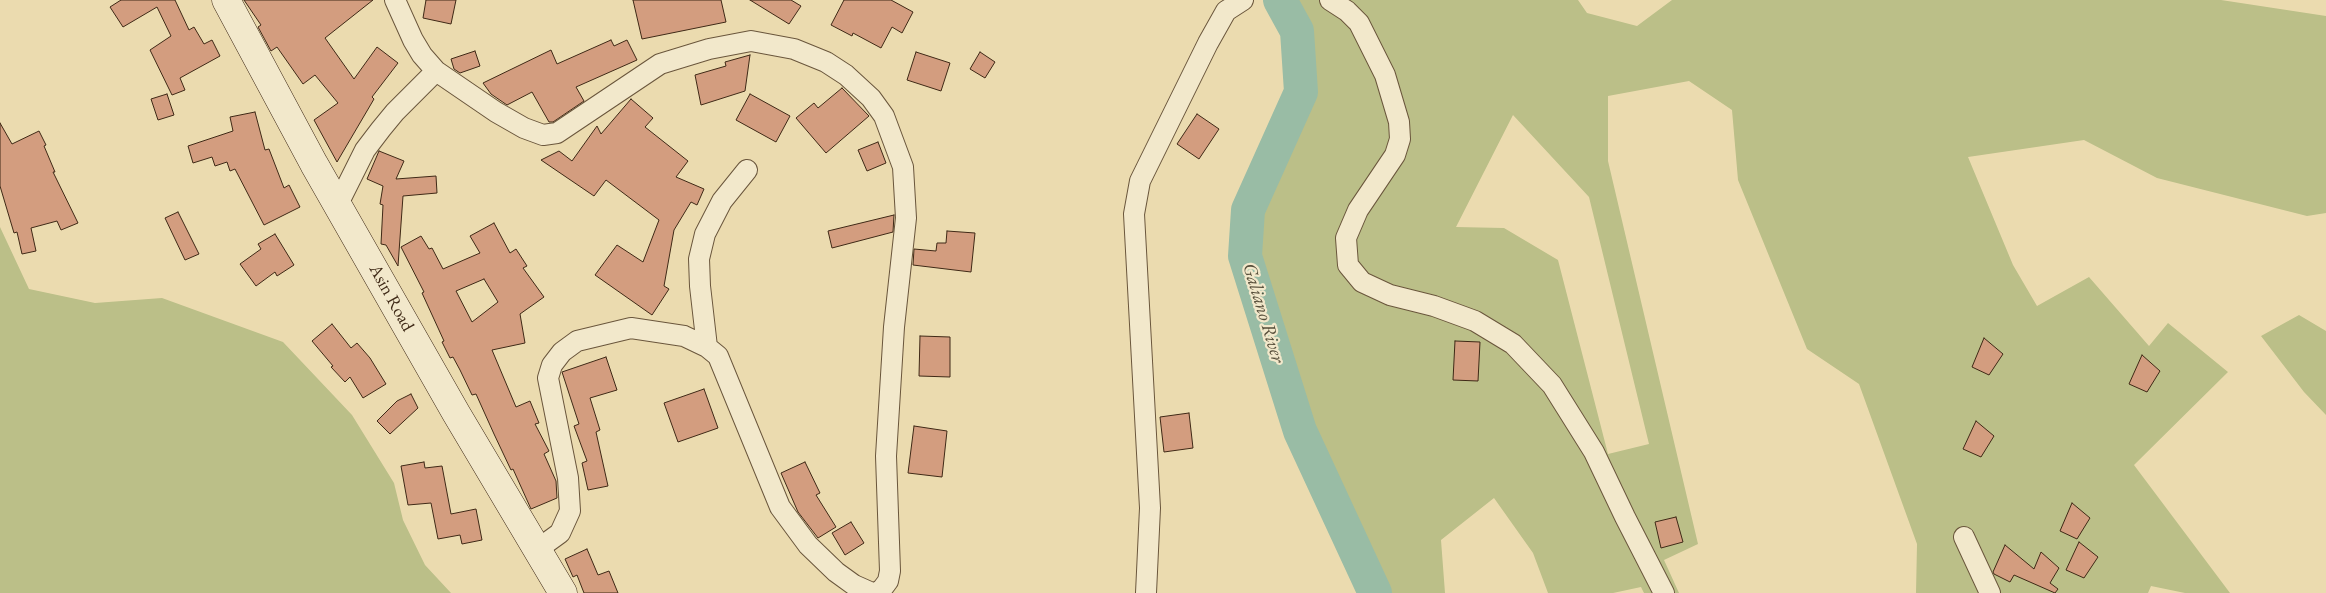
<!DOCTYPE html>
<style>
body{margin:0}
canvas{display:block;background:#ebdbaf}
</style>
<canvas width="2326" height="593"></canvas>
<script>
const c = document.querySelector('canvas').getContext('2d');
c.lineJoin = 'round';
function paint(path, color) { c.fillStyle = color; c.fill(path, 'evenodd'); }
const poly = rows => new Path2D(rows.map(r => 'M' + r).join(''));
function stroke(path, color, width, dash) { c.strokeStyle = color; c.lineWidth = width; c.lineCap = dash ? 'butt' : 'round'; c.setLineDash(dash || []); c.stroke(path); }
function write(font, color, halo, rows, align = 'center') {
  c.font = font + ' "EB Garamond",serif'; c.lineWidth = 4.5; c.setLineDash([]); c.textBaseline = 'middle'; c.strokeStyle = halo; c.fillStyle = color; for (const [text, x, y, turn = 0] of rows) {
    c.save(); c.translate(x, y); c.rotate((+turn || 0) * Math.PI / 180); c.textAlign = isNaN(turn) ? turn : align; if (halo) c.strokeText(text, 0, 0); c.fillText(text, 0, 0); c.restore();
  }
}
paint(poly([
 [1280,0,1578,0,1587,13,1637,26,1672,0,2221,0,2326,16,2326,213,2307,216,2157,178,2084,140,1968,157,2013,265,2037,306,2089,277,2149,346,2168,323,2228,372,2134,465,2230,593,2185,593,2151,586,2148,593,1916,593,1917,544,1859,384,1807,349,1738,180,1732,110,1689,81,1608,96,1608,161,1698,544,1664,560,1679,593,1644,593,1641,587,1613,593,1548,593,1533,553,1494,498,1441,540,1445,593,1375,593,1300,431,1245,256,1248,210,1301,92,1297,31],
 [1513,115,1589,197,1649,444,1608,454,1558,260,1504,228,1456,227],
 [0,227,29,289,95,303,162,298,283,342,352,415,394,483,403,520,425,565,451,593,0,593],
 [2299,315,2326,331,2326,415,2304,392,2261,336]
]), '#bbbf88');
stroke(poly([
 [1280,0,1297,31,1301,92,1248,210,1245,256,1300,431,1375,593]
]), '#99bca5', 34);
const building = poly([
 [121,0,175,0,189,30,194,27,204,44,212,40,220,56,180,78,185,90,172,95,150,50,171,36,157,7,123,27,110,7,121,0],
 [244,0,373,0,325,38,354,79,377,47,398,63,372,97,374,99,337,162,314,120,338,103,315,75,303,84,277,47,271,51,258,27,261,25,244,0],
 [426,0,456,0,451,24,423,18,426,0],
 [633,0,721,0,726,22,642,39,633,0],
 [750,0,791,0,801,6,789,24,750,0],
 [844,0,891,0,913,12,902,33,892,27,881,48,853,33,852,36,831,25,844,0],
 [611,40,614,46,627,40,637,60,576,87,584,101,553,122,549,122,532,92,507,105,491,94,483,83,551,50,557,64,611,40],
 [475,51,480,66,460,73,454,69,451,59,475,51],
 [916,52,950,63,941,91,907,80,916,52],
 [980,52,995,62,985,78,970,69,980,52],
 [750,55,745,91,701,105,695,75,726,66,725,62,750,55],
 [842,88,869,116,826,153,796,118,814,103,818,108,842,88],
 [167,94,174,115,158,120,151,99,167,94],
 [750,94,790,116,776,142,736,120,750,94],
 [631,99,653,118,645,127,688,161,676,177,704,189,697,205,691,202,674,230,664,286,669,289,652,315,595,275,617,245,643,262,659,220,606,180,594,196,541,160,559,151,572,161,597,126,601,134,631,99],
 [255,112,265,150,269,149,284,188,289,185,300,207,264,225,235,169,230,171,227,162,215,166,212,157,193,163,188,146,233,131,230,117,255,112],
 [1197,114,1219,129,1199,159,1177,144,1197,114],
 [0,123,12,144,39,131,46,145,44,146,55,172,53,172,78,223,61,230,57,221,31,228,36,251,22,254,17,232,14,233,0,186,0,123],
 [878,142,886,163,867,171,858,150,878,142],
 [379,151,404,161,396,179,436,176,437,193,403,196,398,266,386,245,381,244,383,205,380,204,383,186,367,179,379,151],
 [178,212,199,254,185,260,165,218,178,212],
 [894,215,893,232,832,248,828,231,894,215],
 [494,223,510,253,516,249,527,266,523,268,544,297,520,314,525,343,492,350,516,407,530,401,539,423,535,424,549,451,544,454,556,481,557,498,531,509,513,469,511,470,494,434,476,394,472,395,460,370,453,357,450,358,442,342,444,341,422,293,424,292,401,247,421,236,429,249,432,248,443,269,480,253,470,236,494,223],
 [484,279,498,302,472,322,456,291,484,279],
 [947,231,975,233,971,272,913,265,914,249,936,251,937,243,946,243,947,231],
 [275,234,294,265,277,276,275,272,256,286,240,264,261,249,258,244,275,234],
 [332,324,351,348,357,343,370,358,386,384,363,398,350,377,345,382,331,367,333,366,312,341,332,324],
 [920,336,950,337,950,377,919,376,920,336],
 [1984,338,2003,354,1989,375,1972,367,1984,338],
 [1455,341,1480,342,1478,381,1453,380,1455,341],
 [2142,355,2160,371,2147,392,2129,384,2142,355],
 [606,357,617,390,590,398,600,430,596,432,608,486,588,490,582,463,587,461,574,426,579,424,562,372,606,357],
 [704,389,718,428,678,442,664,403,704,389],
 [411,394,418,408,390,434,377,421,397,401,411,394],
 [1189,413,1193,448,1164,452,1160,417,1189,413],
 [1976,421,1994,436,1981,457,1963,449,1976,421],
 [914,426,947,431,942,477,908,473,914,426],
 [424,462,425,468,442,466,451,514,476,509,482,540,462,544,460,535,438,539,431,503,408,505,401,466,424,462],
 [805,462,820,493,816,495,836,527,818,538,798,512,781,473,805,462],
 [2072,503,2090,518,2077,539,2060,531,2072,503],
 [1676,517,1683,542,1661,548,1655,522,1676,517],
 [851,522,864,543,845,555,832,533,851,522],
 [2079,542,2098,557,2084,578,2066,570,2079,542],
 [2005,545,2034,569,2041,552,2059,568,2050,583,2058,589,2055,593,2014,575,2010,582,1994,574,1993,572,2005,545],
 [587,549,598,575,609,571,618,593,584,593,577,575,573,577,565,559,587,549]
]);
paint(building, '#d39d7f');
stroke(building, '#3f2916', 1);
const street = poly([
 [395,0,413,40,422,55,436,71,496,112,524,128,543,135,557,133,660,64,709,49,751,41,794,49,826,62,846,75,871,98,884,116,903,167,906,218,894,327,886,456,890,571,888,581,882,589,876,593],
 [1330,0,1347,11,1359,23,1385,75,1399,122,1400,139,1395,155,1358,210,1346,238,1348,265,1362,282,1390,295,1434,306,1475,321,1513,344,1552,385,1594,452,1625,517,1664,593],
 [338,204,365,150,381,129,395,112,436,71],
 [707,347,700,286,699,259,705,234,722,201,747,170],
 [1964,537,1990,593],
 [538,549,560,533,570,511,568,478,548,378,552,365,562,352,577,341,631,328,684,336,707,347,718,356,780,507,808,545,836,572,854,585,872,593],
 [1146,593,1150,508,1134,214,1140,181,1208,43,1226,11,1243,0]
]);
const secondary = poly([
 [226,0,314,164,456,413,563,593]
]);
stroke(street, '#6a563c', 22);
stroke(secondary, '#3f2916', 29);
stroke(street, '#f2e8cb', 20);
stroke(secondary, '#f2e8cb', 28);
write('18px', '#3f2916', '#f2e8cb', [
 ["Asin Road",391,298,61]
]);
write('italic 19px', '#564e3a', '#f2e8cb', [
 ["Galiano River",1263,313,73]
]);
</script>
